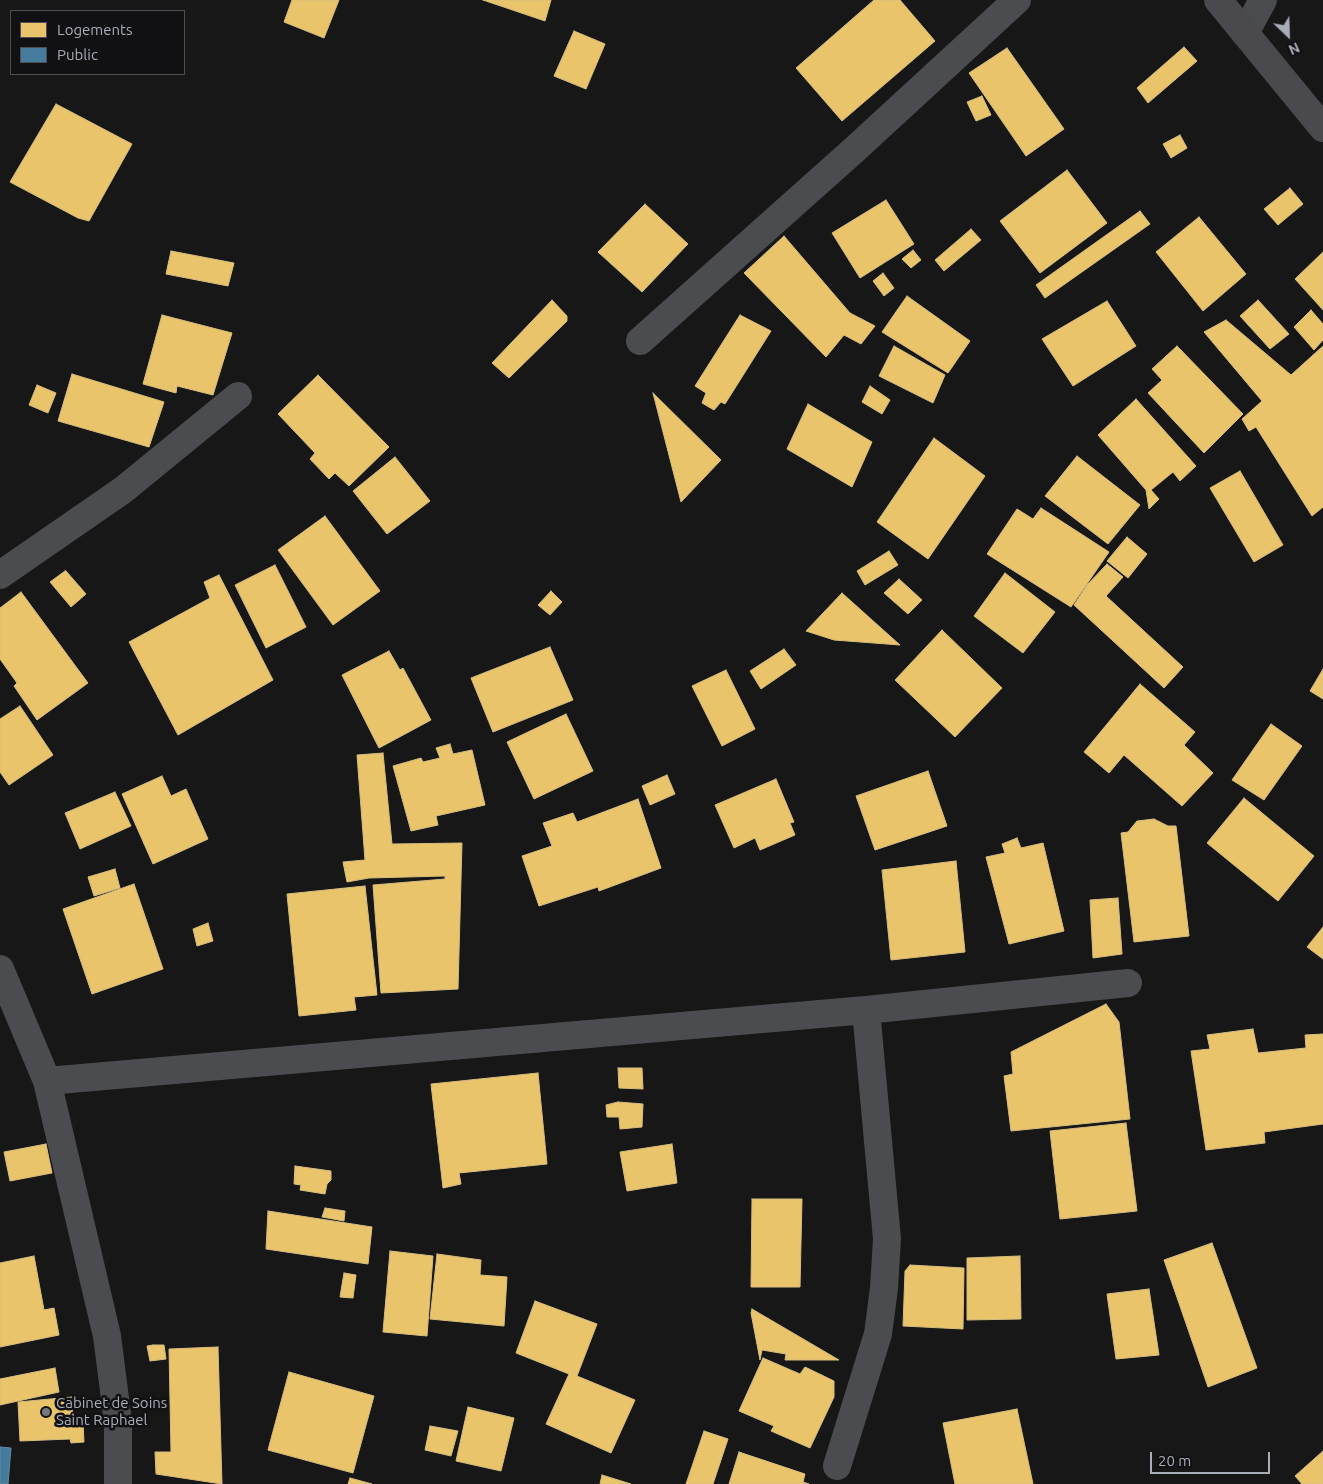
<!DOCTYPE html>
<style>
body{margin:0}
#map{position:relative;width:1323px;height:1484px;overflow:hidden;background:#171717;font-family:Ubuntu,sans-serif}
canvas{display:block}
.legend{position:absolute;left:10px;top:10px;width:175px;height:65px;box-sizing:border-box;background:#111113;border:1px solid #4d4f55;margin:0;padding:6px 9px;list-style:none;font-size:15px;color:#a8adb8}
.legend li{display:flex;align-items:center;gap:10px;height:25px}
.legend b{width:25px;border:1px solid #4d4f55}
.north{position:absolute;left:1263px;top:10px;width:50px;height:50px;-webkit-text-stroke:4px #111113;paint-order:stroke;rotate:156deg;font-size:14px;font-weight:700;line-height:20px;text-align:center;color:#a8adb8}
.north::after{content:'';display:block;margin:auto;width:18px;height:22px;background:#a8adb8;clip-path:polygon(50% 0,100% 100%,50% 72%,0 100%)}
.scale{position:absolute;left:1150px;top:1452px;width:120px;height:22px;box-sizing:border-box;border:2px solid #a8adb8;border-top:0;padding-left:6px;font-size:15px;line-height:18px;white-space:nowrap;color:#a8adb8;-webkit-text-stroke:4px #111113;paint-order:stroke}
</style>
<div id="map">
<canvas width="1323" height="1484"></canvas>
<ul class="legend">
<li><b style="height:14px;background:#e9c46a"></b>Logements</li>
<li><b style="height:14px;background:#457b9d"></b>Public</li>
</ul>
<div class="north">N</div>
<div class="scale">20 m</div>
</div>
<script>
const c = document.querySelector('canvas').getContext('2d');
c.lineJoin = 'round';
function paint(path, color) { c.fillStyle = color; c.fill(path, 'evenodd'); }
const poly = rows => new Path2D(rows.map(r => 'M' + r).join(''));
function stroke(path, color, width, dash) { c.strokeStyle = color; c.lineWidth = width; c.lineCap = dash ? 'butt' : 'round'; c.setLineDash(dash || []); c.stroke(path); }
function write(font, color, halo, rows, align = 'center') {
  c.font = font + ' Ubuntu,sans-serif'; c.lineWidth = 5; c.setLineDash([]); c.textBaseline = 'middle'; c.strokeStyle = halo; c.fillStyle = color; for (const [text, x, y, turn = 0] of rows) {
    c.save(); c.translate(x, y); c.rotate((+turn || 0) * Math.PI / 180); c.textAlign = isNaN(turn) ? turn : align; if (halo) c.strokeText(text, 0, 0); c.fillText(text, 0, 0); c.restore();
  }
}
const homes = poly([
 [292,0,339,0,324,38,284,22,292,0],
 [483,0,551,0,545,21,483,0],
 [874,0,900,0,935,41,842,121,796,68,874,0],
 [574,31,605,44,586,89,554,76,574,31],
 [1184,47,1197,61,1148,103,1137,88,1184,47],
 [1007,48,1064,129,1026,156,969,73,1007,48],
 [982,96,991,115,976,121,967,102,982,96],
 [56,104,132,144,89,221,78,218,10,182,56,104],
 [1180,135,1187,148,1171,158,1163,144,1180,135],
 [1067,170,1107,223,1040,273,1000,221,1067,170],
 [1290,188,1303,204,1278,225,1264,209,1290,188],
 [886,200,914,244,860,278,832,233,886,200],
 [645,204,688,244,642,292,598,252,645,204],
 [1140,211,1150,224,1045,298,1036,285,1140,211],
 [1199,217,1246,274,1203,311,1156,252,1199,217],
 [971,229,981,240,944,271,935,260,971,229],
 [784,236,850,313,875,326,861,344,844,335,826,357,744,273,784,236],
 [913,250,921,260,911,268,902,259,913,250],
 [171,251,234,263,228,286,166,274,171,251],
 [1323,252,1323,310,1295,279,1323,252],
 [883,273,894,288,884,296,873,281,883,273],
 [907,296,970,341,948,373,882,332,907,296],
 [552,300,567,316,567,321,509,378,492,363,552,300],
 [1258,300,1289,334,1270,349,1240,316,1258,300],
 [1107,301,1136,346,1073,386,1042,339,1107,301],
 [1311,310,1323,324,1323,340,1314,350,1294,327,1311,310],
 [162,315,232,333,213,395,177,386,176,393,143,384,162,315],
 [740,315,771,331,725,404,721,402,714,410,702,403,706,393,695,386,740,315],
 [1226,320,1291,375,1323,346,1323,507,1312,516,1256,427,1249,431,1242,419,1262,401,1204,332,1226,320],
 [894,346,945,375,933,403,879,376,894,346],
 [1177,346,1243,414,1204,453,1148,393,1162,380,1152,369,1177,346],
 [72,374,164,402,149,447,58,421,72,374],
 [318,375,389,447,349,486,335,473,329,479,310,459,315,453,278,414,318,375],
 [37,385,56,393,48,413,29,405,37,385],
 [870,386,890,400,882,414,862,402,870,386],
 [653,393,721,460,681,502,653,393],
 [1136,399,1196,466,1180,481,1173,472,1151,490,1159,499,1149,509,1146,490,1098,435,1136,399],
 [808,404,872,442,852,487,787,449,808,404],
 [934,438,985,476,928,559,877,522,934,438],
 [1077,456,1140,505,1108,544,1045,496,1077,456],
 [395,457,430,501,387,534,353,491,395,457],
 [1240,471,1283,545,1254,562,1210,488,1240,471],
 [1041,508,1109,552,1071,607,987,554,1017,509,1033,519,1041,508],
 [325,516,380,591,333,625,278,550,325,516],
 [1127,537,1147,554,1128,578,1107,561,1127,537],
 [889,551,898,565,865,585,857,571,889,551],
 [1107,564,1123,577,1106,596,1183,667,1164,688,1074,605,1087,585,1107,564],
 [275,565,306,627,266,648,235,585,275,565],
 [65,571,66,571,86,594,71,607,50,582,65,571],
 [1005,573,1055,612,1023,653,974,616,1005,573],
 [219,575,273,680,178,735,129,642,210,598,204,582,219,575],
 [899,579,922,600,908,614,884,593,899,579],
 [551,591,562,602,550,615,538,605,551,591],
 [21,592,88,683,37,720,14,686,17,683,0,659,0,608,21,592],
 [842,593,900,645,834,640,806,631,842,593],
 [942,630,1002,688,955,737,895,680,942,630],
 [550,647,573,700,493,732,471,678,550,647],
 [784,649,796,665,761,689,750,671,784,649],
 [389,651,400,670,403,668,431,720,379,748,342,675,389,651],
 [1323,669,1323,699,1310,691,1323,669],
 [726,670,755,729,722,746,692,686,726,670],
 [1140,684,1195,732,1184,745,1213,773,1182,806,1124,755,1109,773,1084,752,1140,684],
 [20,706,53,755,9,785,0,772,0,719,20,706],
 [566,714,593,771,534,799,507,742,566,714],
 [1271,724,1302,746,1264,800,1232,780,1271,724],
 [450,744,453,754,472,750,485,805,436,816,438,825,411,831,393,766,421,758,423,762,440,758,436,748,450,744],
 [383,753,392,844,462,843,458,989,381,993,373,885,445,879,445,876,369,878,347,882,343,862,365,860,357,755,383,753],
 [928,771,947,826,875,850,856,796,928,771],
 [667,775,675,794,650,805,642,786,667,775],
 [162,776,171,796,186,789,208,839,153,864,122,794,162,776],
 [776,779,794,822,790,823,795,835,760,850,755,838,734,848,715,805,776,779],
 [115,792,131,826,80,849,65,813,115,792],
 [1244,798,1314,856,1278,901,1207,843,1244,798],
 [638,799,661,868,599,891,598,887,539,906,522,856,552,846,543,823,573,813,577,822,638,799],
 [1154,819,1168,826,1176,826,1189,936,1134,942,1121,833,1128,832,1137,821,1154,819],
 [1017,838,1021,848,1043,843,1064,931,1009,944,986,857,1005,853,1002,844,1017,838],
 [956,861,965,952,891,960,882,870,956,861],
 [115,869,120,888,94,896,88,877,115,869],
 [134,884,163,969,92,994,63,909,134,884],
 [365,886,377,995,354,997,356,1010,299,1016,287,894,365,886],
 [1118,898,1122,954,1093,958,1090,900,1118,898],
 [208,923,213,941,197,946,193,929,208,923],
 [1323,927,1323,959,1307,947,1323,927],
 [1106,1004,1119,1022,1130,1119,1011,1131,1004,1076,1013,1074,1011,1052,1106,1004],
 [1253,1029,1258,1053,1306,1048,1305,1035,1323,1034,1323,1124,1264,1132,1265,1143,1206,1150,1191,1051,1210,1049,1207,1035,1253,1029],
 [618,1068,642,1068,643,1089,619,1088,618,1068],
 [538,1073,547,1164,459,1173,461,1184,443,1188,431,1084,538,1073],
 [618,1102,643,1104,642,1127,620,1129,619,1117,607,1117,606,1105,618,1102],
 [1126,1123,1137,1211,1060,1219,1050,1131,1126,1123],
 [46,1144,52,1173,10,1181,4,1152,46,1144],
 [672,1144,677,1183,627,1191,620,1152,672,1144],
 [295,1166,331,1171,331,1180,327,1184,325,1194,300,1190,301,1185,294,1184,295,1166],
 [752,1199,802,1199,800,1287,751,1287,752,1199],
 [325,1208,345,1211,344,1221,322,1217,325,1208],
 [268,1211,372,1227,368,1264,266,1249,268,1211],
 [1212,1243,1257,1368,1208,1387,1164,1260,1212,1243],
 [390,1251,433,1256,427,1336,383,1332,390,1251],
 [437,1254,481,1260,480,1275,507,1277,504,1326,430,1319,437,1254],
 [34,1256,44,1310,54,1308,59,1335,0,1347,0,1263,34,1256],
 [1020,1256,1021,1319,967,1320,967,1258,1020,1256],
 [910,1265,964,1268,963,1329,903,1326,905,1271,910,1265],
 [344,1273,356,1275,353,1298,340,1297,344,1273],
 [1149,1289,1159,1355,1116,1359,1107,1294,1149,1289],
 [535,1301,597,1324,577,1376,635,1400,611,1453,546,1424,569,1374,516,1353,535,1301],
 [752,1309,839,1360,785,1360,786,1354,762,1350,760,1360,751,1313,752,1309],
 [153,1345,164,1345,166,1359,150,1361,147,1346,153,1345],
 [218,1347,222,1484,156,1474,155,1452,171,1452,169,1349,218,1347],
 [763,1358,800,1374,805,1367,834,1381,834,1397,810,1448,771,1431,774,1426,739,1411,763,1358],
 [55,1368,59,1392,0,1405,0,1379,55,1368],
 [289,1372,374,1396,353,1473,268,1450,289,1372],
 [72,1397,73,1423,83,1422,84,1442,71,1443,70,1439,20,1441,18,1402,72,1397],
 [468,1407,514,1418,501,1471,456,1461,468,1407],
 [1017,1409,1033,1484,955,1484,943,1423,1017,1409],
 [430,1426,458,1431,451,1456,425,1450,430,1426],
 [704,1431,728,1439,713,1484,686,1484,704,1431],
 [1323,1451,1323,1484,1302,1484,1295,1476,1323,1451],
 [739,1452,805,1474,803,1482,809,1484,729,1484,739,1452],
 [602,1475,631,1484,600,1484,602,1475],
 [350,1478,372,1484,348,1484,350,1478]
]);
paint(homes, '#e9c46a');
stroke(homes, '#d6bd81', 1);
const public = poly([
 [0,1447,11,1448,8,1484,0,1484,0,1447]
]);
paint(public, '#457b9d');
stroke(public, '#638aa5', 1);
stroke(poly([
 [1245,33,1263,0],
 [640,341,854,150,1017,0],
 [0,575,123,490,238,396],
 [0,969,47,1081,107,1336,118,1422,118,1484],
 [47,1081,866,1010,1128,983],
 [837,1466,878,1334,884,1288,887,1239,866,1010]
]), '#4b4c50', 28);
stroke(poly([
 [1218,0,1323,128]
]), '#4a4a4e', 28);
for (const [x, y, r, color] of [
 [46,1412,5,"#757880"]
]) { const dot = new Path2D(); dot.arc(x, y, r, 0, 2 * Math.PI); c.fillStyle = color; c.fill(dot); stroke(dot, '#111113', 2); }
write('15px', '#a8adb8', '#111113', [
 ["Cabinet de Soins",56,1403],
 ["Saint Raphael",56,1420]
], 'left');
</script>
